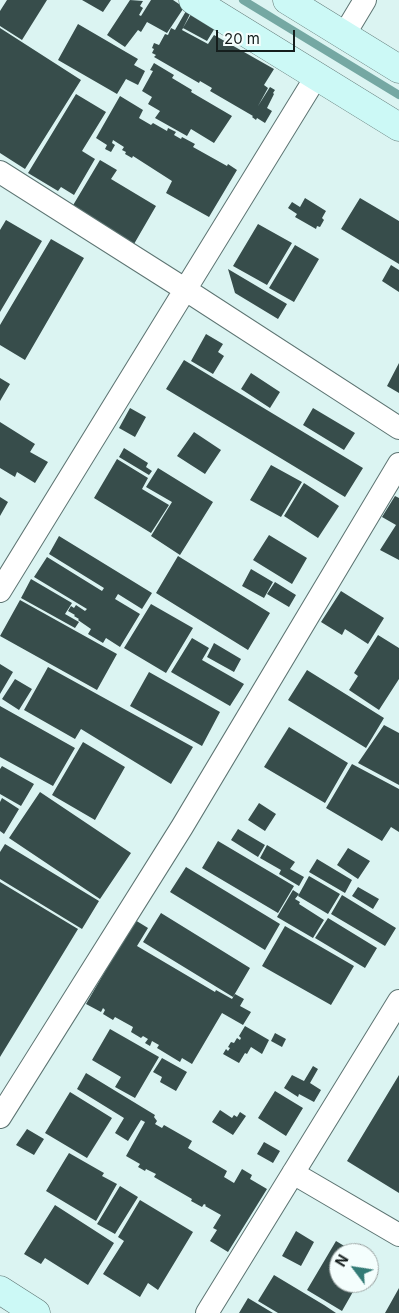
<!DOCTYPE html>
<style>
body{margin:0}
#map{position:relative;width:399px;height:1313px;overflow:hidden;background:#dbf4f2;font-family:Inter,sans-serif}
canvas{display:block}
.north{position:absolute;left:329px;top:1243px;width:50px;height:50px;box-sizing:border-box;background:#f4fefd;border:1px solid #9ba4a3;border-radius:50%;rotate:301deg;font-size:14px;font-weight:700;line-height:20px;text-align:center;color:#151e1d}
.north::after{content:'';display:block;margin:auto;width:18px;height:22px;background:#337b76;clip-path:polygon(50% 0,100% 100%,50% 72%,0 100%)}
.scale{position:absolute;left:216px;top:30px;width:79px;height:22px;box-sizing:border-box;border:2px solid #151e1d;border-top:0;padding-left:6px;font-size:15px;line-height:18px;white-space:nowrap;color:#151e1d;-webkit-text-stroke:4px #f4fefd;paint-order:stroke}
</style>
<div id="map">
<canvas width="399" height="1313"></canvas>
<div class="north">N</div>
<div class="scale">20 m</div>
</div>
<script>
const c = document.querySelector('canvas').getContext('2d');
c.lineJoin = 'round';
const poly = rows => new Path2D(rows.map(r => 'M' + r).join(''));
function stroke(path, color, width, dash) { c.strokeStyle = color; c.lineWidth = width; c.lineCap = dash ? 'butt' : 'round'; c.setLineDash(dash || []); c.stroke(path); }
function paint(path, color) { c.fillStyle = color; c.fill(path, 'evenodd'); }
stroke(poly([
 [243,0,399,95]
]), '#75a8a3', 8);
paint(poly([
 [7,0,47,0,22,40,0,26,0,11],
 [82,0,111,0,103,12],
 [130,0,143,1,140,6,143,8,139,15,141,16,151,0,173,0,182,6,181,8,183,9,167,33,147,22,141,32,138,30,125,47,107,35],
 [194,9,218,23,207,41,183,28],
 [186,11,190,14,182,30,208,44,214,35,274,69,264,85,268,88,258,106,270,87,275,90,273,93,274,94,267,108,272,111,265,123,257,118,256,120,252,117,253,116,210,91,212,88,200,81,199,83,154,57,156,55,152,53,154,49,152,48,154,43,159,45,165,34,168,35,171,28,175,30],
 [78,24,138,59,134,65,145,71,138,85,126,79,117,94,58,60],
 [0,28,81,80,25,169,0,153],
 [154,63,174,75,172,78,192,90,191,92,232,116,214,143,191,129,187,136,155,118,160,111,148,104,152,97,142,91,153,71,150,70],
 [76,94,106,112,82,151,95,159,74,195,61,187,58,191,28,173],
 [120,96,143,110,139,118,151,125,153,123,167,131,168,128,176,132,174,135,181,139,182,137,195,144,193,147,227,166,228,164,237,170,209,217,166,193,172,181,133,156,132,158,125,154,126,152,122,150,124,147,113,140,112,143,115,145,111,152,105,149,107,145,96,138],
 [100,160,117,170,111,179,156,206,134,244,72,207],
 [305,198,326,211,322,218,324,220,320,227,317,226,316,229,295,217,297,214,288,208,292,202,300,207],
 [360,198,399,221,399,264,341,229],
 [6,220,42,241,0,312,0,230],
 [258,224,292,243,267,285,233,266],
 [51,239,84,258,25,360,0,345,0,325],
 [295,245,319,259,294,302,269,288],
 [391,265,399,270,399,292,382,281],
 [228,269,287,304,278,319,235,293],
 [206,334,223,344,218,352,224,356,213,374,191,361],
 [184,360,363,468,345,497,166,389],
 [399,363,399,393,387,386],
 [251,373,280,392,270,408,241,389],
 [0,378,10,384,0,401],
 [130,408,146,417,135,437,119,428],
 [313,408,355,433,344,450,303,425],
 [0,422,35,444,30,452,48,462,35,483,17,472,15,477,0,468],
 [194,432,221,450,205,474,177,456],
 [124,448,148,463,146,467,152,471,149,475,119,457],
 [117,459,148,478,142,489,169,505,151,533,94,498],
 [271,465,302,482,281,517,250,500],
 [158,468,213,502,180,555,151,536,172,502,146,487],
 [304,483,339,506,318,538,284,516],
 [395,496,399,498,399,560,380,550,396,525,382,517],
 [0,497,8,502,0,516],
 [269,535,307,558,292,584,253,560],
 [59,536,152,593,142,609,118,594,115,599,140,614,120,647,106,638,103,643,88,634,91,629,78,620,79,619,74,616,75,615,68,611,71,606,74,608,76,605,85,611,87,609,34,577,47,557,102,591,104,588,49,554],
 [178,556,270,613,248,650,156,593],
 [251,569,273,582,264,598,242,586],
 [31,579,72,603,65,614,79,622,75,628,21,598],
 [275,582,296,595,289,607,267,594],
 [341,591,384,618,368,644,345,629,342,635,321,622],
 [20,600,117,654,97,690,0,636],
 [151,604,193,628,166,673,124,648],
 [378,635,399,648,399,679,379,710,349,690,358,676,354,673],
 [192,638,209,648,202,660,244,684,230,706,171,672],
 [214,643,241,659,234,672,207,657],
 [0,664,13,672,0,694],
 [48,667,193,747,171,784,81,729,75,739,24,710],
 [307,670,384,718,366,748,288,700],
 [149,672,220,712,202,746,130,706],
 [15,679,32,689,19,710,2,699],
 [0,706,75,748,53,786,0,757],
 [384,725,399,733,399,785,358,763],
 [289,727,348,763,325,803,264,767],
 [83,742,125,767,95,820,52,795],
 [352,764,399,789,399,832,391,827,382,841,326,808],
 [2,766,34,784,21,806,0,794,0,769],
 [40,792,131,853,100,899,9,838],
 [2,798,19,809,4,834,0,831,0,802],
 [259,803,276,814,265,831,248,820],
 [238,829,265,845,258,857,231,840],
 [218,841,294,886,278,913,202,868],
 [5,844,99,901,82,929,0,879,0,852],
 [267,845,295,862,290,869,304,877,299,886,279,874,281,870,260,858],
 [348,848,370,861,358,879,337,865],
 [317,859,352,880,345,893,309,872],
 [186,867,280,924,265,950,170,892],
 [309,876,340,894,328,914,298,896],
 [0,882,78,929,0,1057],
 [358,887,379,899,373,909,352,896],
 [293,890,299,894,295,899,300,902,299,904,324,920,313,938,277,917],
 [342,895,396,928,385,946,331,914],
 [161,913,250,968,233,997,143,942],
 [328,918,377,948,365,968,315,938],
 [135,920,148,928,137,946,215,992,216,990,232,999,235,994,244,999,240,1006,251,1012,243,1025,222,1013,192,1064,182,1058,180,1062,157,1048,159,1045,152,1041,150,1046,145,1043,148,1039,143,1036,141,1038,131,1032,133,1027,115,1017,113,1020,103,1014,105,1010,103,1008,101,1012,86,1004],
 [285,926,354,966,331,1005,262,966],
 [245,1026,269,1040,262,1054,251,1047,247,1054,245,1053,239,1063,223,1054,226,1049,228,1051,230,1048,228,1047,231,1042,234,1043,237,1038,240,1040,241,1038,239,1036],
 [110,1029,159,1057,135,1098,115,1087,121,1077,92,1060],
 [275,1033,286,1039,282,1047,271,1041],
 [162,1058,187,1072,176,1091,160,1082,162,1077,153,1072],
 [313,1066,318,1069,310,1083,321,1090,314,1102,299,1094,298,1097,284,1088,292,1075,304,1081],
 [86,1073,155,1115,154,1117,157,1121,155,1124,162,1128,164,1125,192,1141,188,1148,227,1171,224,1177,234,1183,242,1169,252,1175,250,1179,267,1189,228,1252,210,1241,217,1230,213,1228,221,1215,205,1206,206,1205,204,1204,202,1207,191,1201,192,1199,154,1177,156,1174,146,1169,145,1171,138,1167,140,1164,126,1156,145,1122,141,1120,128,1141,115,1133,124,1118,77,1089],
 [399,1075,399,1193,347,1161],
 [275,1091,303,1108,286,1136,258,1118],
 [70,1092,112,1118,87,1158,45,1133],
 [220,1110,232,1118,234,1115,237,1117,240,1112,246,1116,233,1135,212,1122],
 [27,1129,44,1139,34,1155,16,1145],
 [264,1142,280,1151,273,1163,257,1154],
 [69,1153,104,1173,102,1176,117,1184,96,1221,46,1191],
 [120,1186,138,1197,115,1234,97,1224],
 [140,1200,193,1232,158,1290,148,1283,140,1297,103,1274,124,1241,118,1237],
 [55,1205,114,1243,88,1285,45,1258,41,1264,24,1254],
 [296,1231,314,1242,301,1266,282,1256],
 [336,1241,356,1253,339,1253,339,1283,358,1283,342,1311,307,1290],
 [274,1275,324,1305,336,1313,278,1313,258,1301],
 [399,1288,399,1313,385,1313],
 [248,1298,273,1313,239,1313]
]), '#374d4b');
const street = poly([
 [344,35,365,0],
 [0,172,186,290,399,428],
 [0,591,316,77],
 [0,1117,182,827,399,464],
 [293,1173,399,1235],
 [207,1313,399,1001]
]);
const secondary = poly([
 [193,0,399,127],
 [287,0,399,69],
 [0,1290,36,1313]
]);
stroke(street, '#5d7472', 24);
stroke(secondary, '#5d7472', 29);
stroke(street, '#fff', 22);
stroke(secondary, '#ccf9f6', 28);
</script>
